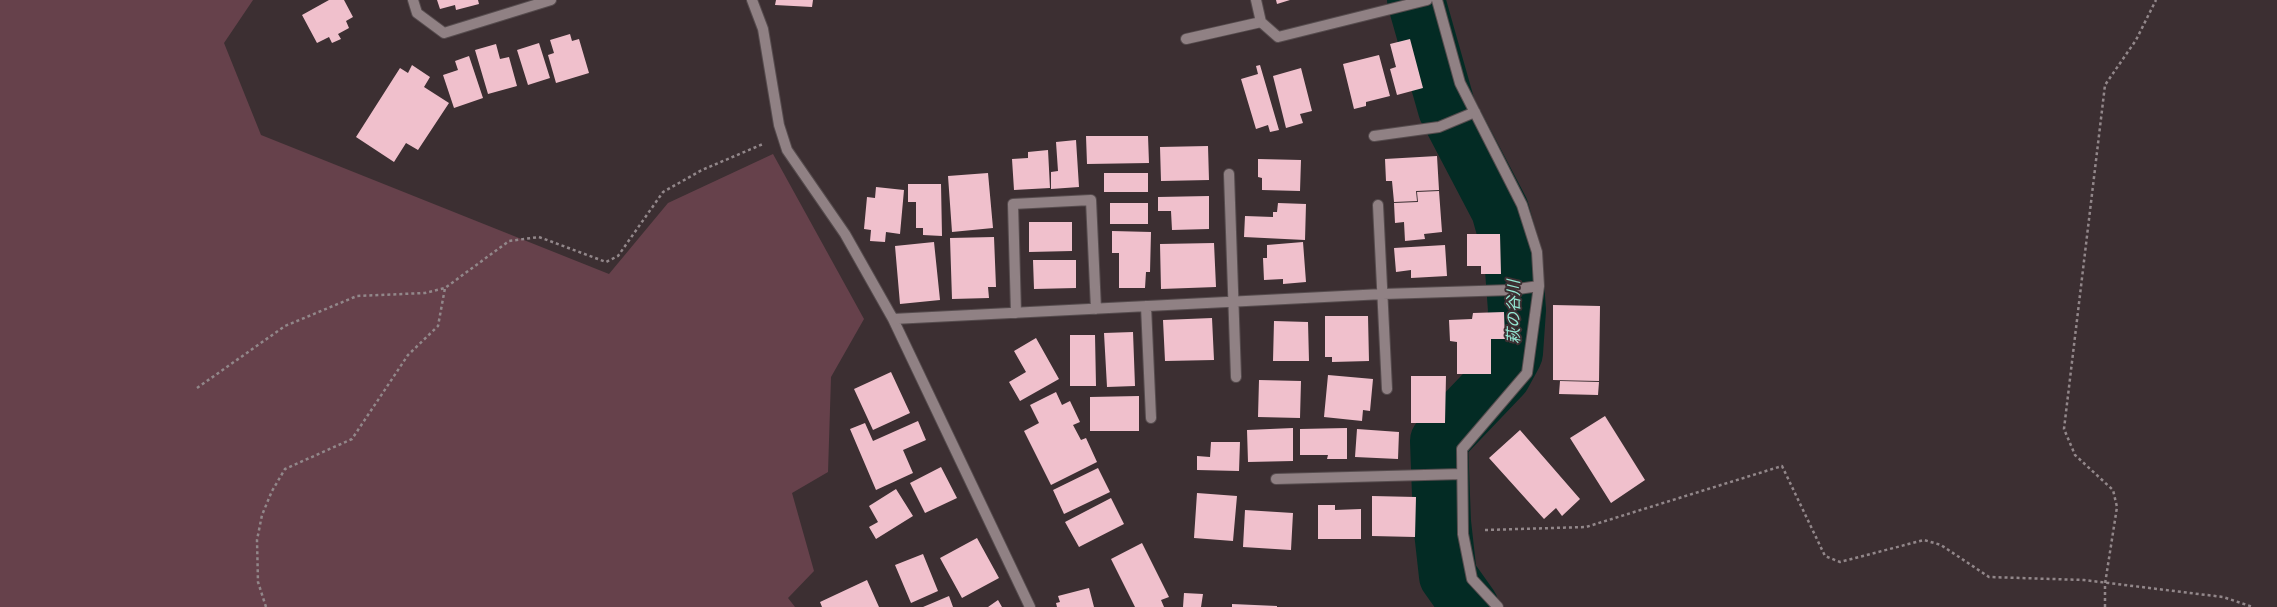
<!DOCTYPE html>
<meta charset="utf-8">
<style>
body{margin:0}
canvas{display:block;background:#3c2f32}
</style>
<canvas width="2277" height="607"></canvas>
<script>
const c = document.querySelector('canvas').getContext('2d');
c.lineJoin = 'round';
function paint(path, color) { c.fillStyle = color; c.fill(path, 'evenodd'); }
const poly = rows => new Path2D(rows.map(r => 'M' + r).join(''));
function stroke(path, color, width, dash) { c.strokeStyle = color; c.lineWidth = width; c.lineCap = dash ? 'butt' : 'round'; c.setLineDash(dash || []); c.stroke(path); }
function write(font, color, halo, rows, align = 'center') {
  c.font = font + ' Figtree,"Noto Sans JP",sans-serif'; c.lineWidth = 4; c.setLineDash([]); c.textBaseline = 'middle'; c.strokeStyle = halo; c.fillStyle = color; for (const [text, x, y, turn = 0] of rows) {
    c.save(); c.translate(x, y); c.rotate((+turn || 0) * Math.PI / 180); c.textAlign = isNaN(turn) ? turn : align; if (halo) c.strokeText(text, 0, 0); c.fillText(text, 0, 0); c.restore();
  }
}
paint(poly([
 [0,0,253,0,224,43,261,135,609,274,668,203,773,154,864,319,831,377,828,472,792,493,814,571,788,598,795,607,0,607]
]), '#66414b');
stroke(poly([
 [1416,0,1447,109,1500,210,1513,256,1517,310,1514,353,1502,375,1439,441,1442,522,1448,576,1470,607]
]), '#032b24', 58);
paint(poly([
 [329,0,344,0,353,17,346,21,349,28,338,34,341,39,332,43,329,37,317,43,302,15],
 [437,0,478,0,479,4,456,10,455,5,440,9],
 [776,0,813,0,812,7,775,5],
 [1276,0,1290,0,1277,4],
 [570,34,572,41,579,39,589,73,556,83,548,55,554,53,550,40],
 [1410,39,1423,88,1397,95,1390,69,1396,67,1390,44],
 [539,43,550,78,528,85,517,50],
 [496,44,500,59,509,57,517,86,488,94,475,50],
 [1379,55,1390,96,1366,102,1366,106,1354,109,1343,64],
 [469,56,483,98,454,108,443,75,458,70,455,61],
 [412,65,430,77,424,87,449,103,418,150,406,143,394,162,356,137,400,68,408,73],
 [1260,65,1279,130,1270,132,1268,125,1256,129,1241,79,1258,74,1256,66],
 [1301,68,1312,111,1300,114,1303,123,1286,128,1273,76],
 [1086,136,1148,136,1149,163,1087,164],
 [1076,140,1079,187,1051,189,1051,172,1058,171,1056,142],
 [1208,146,1209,180,1161,181,1160,147],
 [1048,150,1050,188,1014,190,1012,159,1028,158,1028,152],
 [1437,156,1439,190,1416,191,1417,201,1394,202,1392,181,1386,181,1385,159],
 [1258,159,1301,160,1300,191,1262,190,1262,178,1258,177],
 [988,173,993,228,952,232,948,176],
 [1104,173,1148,173,1148,192,1104,192],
 [908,184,941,184,942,236,923,235,923,228,916,228,916,202,908,202],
 [876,187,904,190,900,234,886,232,885,242,870,241,871,230,864,229,867,197,875,198],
 [1439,191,1442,232,1424,234,1425,239,1405,241,1404,222,1395,223,1394,203,1418,202,1417,192],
 [1209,196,1209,229,1172,230,1171,211,1158,211,1158,197],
 [1110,203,1148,203,1148,224,1110,224],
 [1278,203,1306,204,1305,240,1244,237,1245,216,1273,217,1273,212,1277,212],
 [1029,222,1072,222,1072,251,1029,252],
 [1112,231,1151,232,1150,272,1146,272,1145,288,1119,288,1119,253,1112,253],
 [1467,234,1500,234,1501,274,1481,274,1481,266,1467,266],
 [994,237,996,287,988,287,989,298,952,299,950,238],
 [934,242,940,300,900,304,895,246],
 [1303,242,1306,282,1283,284,1283,279,1264,280,1263,258,1267,258,1267,245],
 [1214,243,1216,287,1161,289,1160,244],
 [1445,245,1447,276,1411,278,1411,270,1396,272,1394,248],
 [1033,260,1076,260,1076,288,1034,289],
 [1553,305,1600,306,1599,381,1553,380],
 [1504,312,1505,339,1491,339,1491,374,1457,374,1457,342,1450,341,1449,320,1472,319,1473,313],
 [1325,316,1368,316,1369,361,1332,362,1332,357,1325,357],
 [1212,318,1214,360,1165,361,1163,320],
 [1274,321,1308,322,1309,361,1273,361],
 [1133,332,1135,386,1107,387,1104,333],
 [1070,335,1095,335,1096,386,1070,386],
 [1036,338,1059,379,1020,401,1009,382,1026,372,1014,351],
 [891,372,910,413,873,430,854,389],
 [1328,375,1373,379,1370,411,1363,410,1362,421,1324,417],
 [1411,376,1446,376,1445,423,1411,423],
 [1259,380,1301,381,1300,418,1258,417],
 [1560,381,1599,382,1598,395,1559,394],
 [1056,392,1062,405,1070,401,1080,422,1073,425,1081,440,1086,438,1097,462,1051,485,1024,431,1039,423,1030,405],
 [1139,396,1139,431,1090,431,1090,397],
 [1605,416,1645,480,1611,503,1570,438],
 [918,421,926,440,903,450,913,473,876,490,850,429,865,423,873,441],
 [1293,428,1293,461,1248,462,1247,430],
 [1347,428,1347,459,1327,459,1328,455,1300,455,1300,429],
 [1357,429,1399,432,1398,459,1355,457],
 [1520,430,1580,499,1562,516,1556,508,1544,519,1489,458],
 [1211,442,1240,442,1239,471,1197,470,1197,456,1210,457],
 [941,467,957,498,925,513,910,483],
 [1098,468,1110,492,1064,514,1053,490],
 [896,489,913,516,876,539,869,527,878,522,869,506],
 [1197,493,1237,496,1233,541,1194,538],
 [1372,496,1416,497,1415,537,1372,536],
 [1111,498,1124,524,1079,547,1065,522],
 [1318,505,1335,505,1335,510,1361,509,1361,539,1318,539],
 [1245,510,1293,513,1291,550,1243,547],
 [977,538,999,578,962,598,940,558],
 [1142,543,1169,597,1161,600,1164,607,1135,607,1111,559],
 [923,554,938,591,911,603,895,565],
 [867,580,879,607,822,607,820,602],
 [1089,588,1094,607,1057,607,1056,603,1060,602,1058,596],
 [1184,593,1203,594,1201,607,1183,607],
 [949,596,953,607,923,607],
 [998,600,1002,607,988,607],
 [1232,604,1277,606,1277,607,1232,607]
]), '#f0c0cc');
const minor = poly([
 [413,0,417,13,444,33,551,0],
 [752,0,763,29,779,125,787,150,845,234,893,319,1030,607],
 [1256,0,1261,22,1278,37,1427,0],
 [1437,0,1460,83,1522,205,1537,252,1539,286,1527,373,1462,449,1463,534,1472,579,1498,607],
 [1186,39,1261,22],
 [1374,136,1439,127,1475,112],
 [1229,174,1236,377],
 [1378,205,1387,389],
 [1146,306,1151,418],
 [1016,313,1013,204,1091,200,1096,309],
 [893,319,1383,294,1511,290,1539,286],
 [1276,479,1462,474]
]);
stroke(minor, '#564c4e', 12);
stroke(poly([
 [197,388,285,326,357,296,425,293,445,288,509,241,539,237,606,262,618,256,663,192,702,170,763,144],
 [1485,530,1586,527,1782,466,1825,556,1840,562,1924,540,1941,545,1989,577,2084,580,2223,597,2253,607],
 [266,607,258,582,257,540,262,515,272,491,285,469,352,439,408,355,438,326,445,288],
 [2105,607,2105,584,2117,507,2113,490,2075,455,2064,429,2105,85,2136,40,2156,0]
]), '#92878a', 2.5, [3, 3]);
stroke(minor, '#908184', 10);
write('italic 16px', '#96ead5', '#3c2f32', [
 ["萩の谷川",1514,312,-90]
]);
</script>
